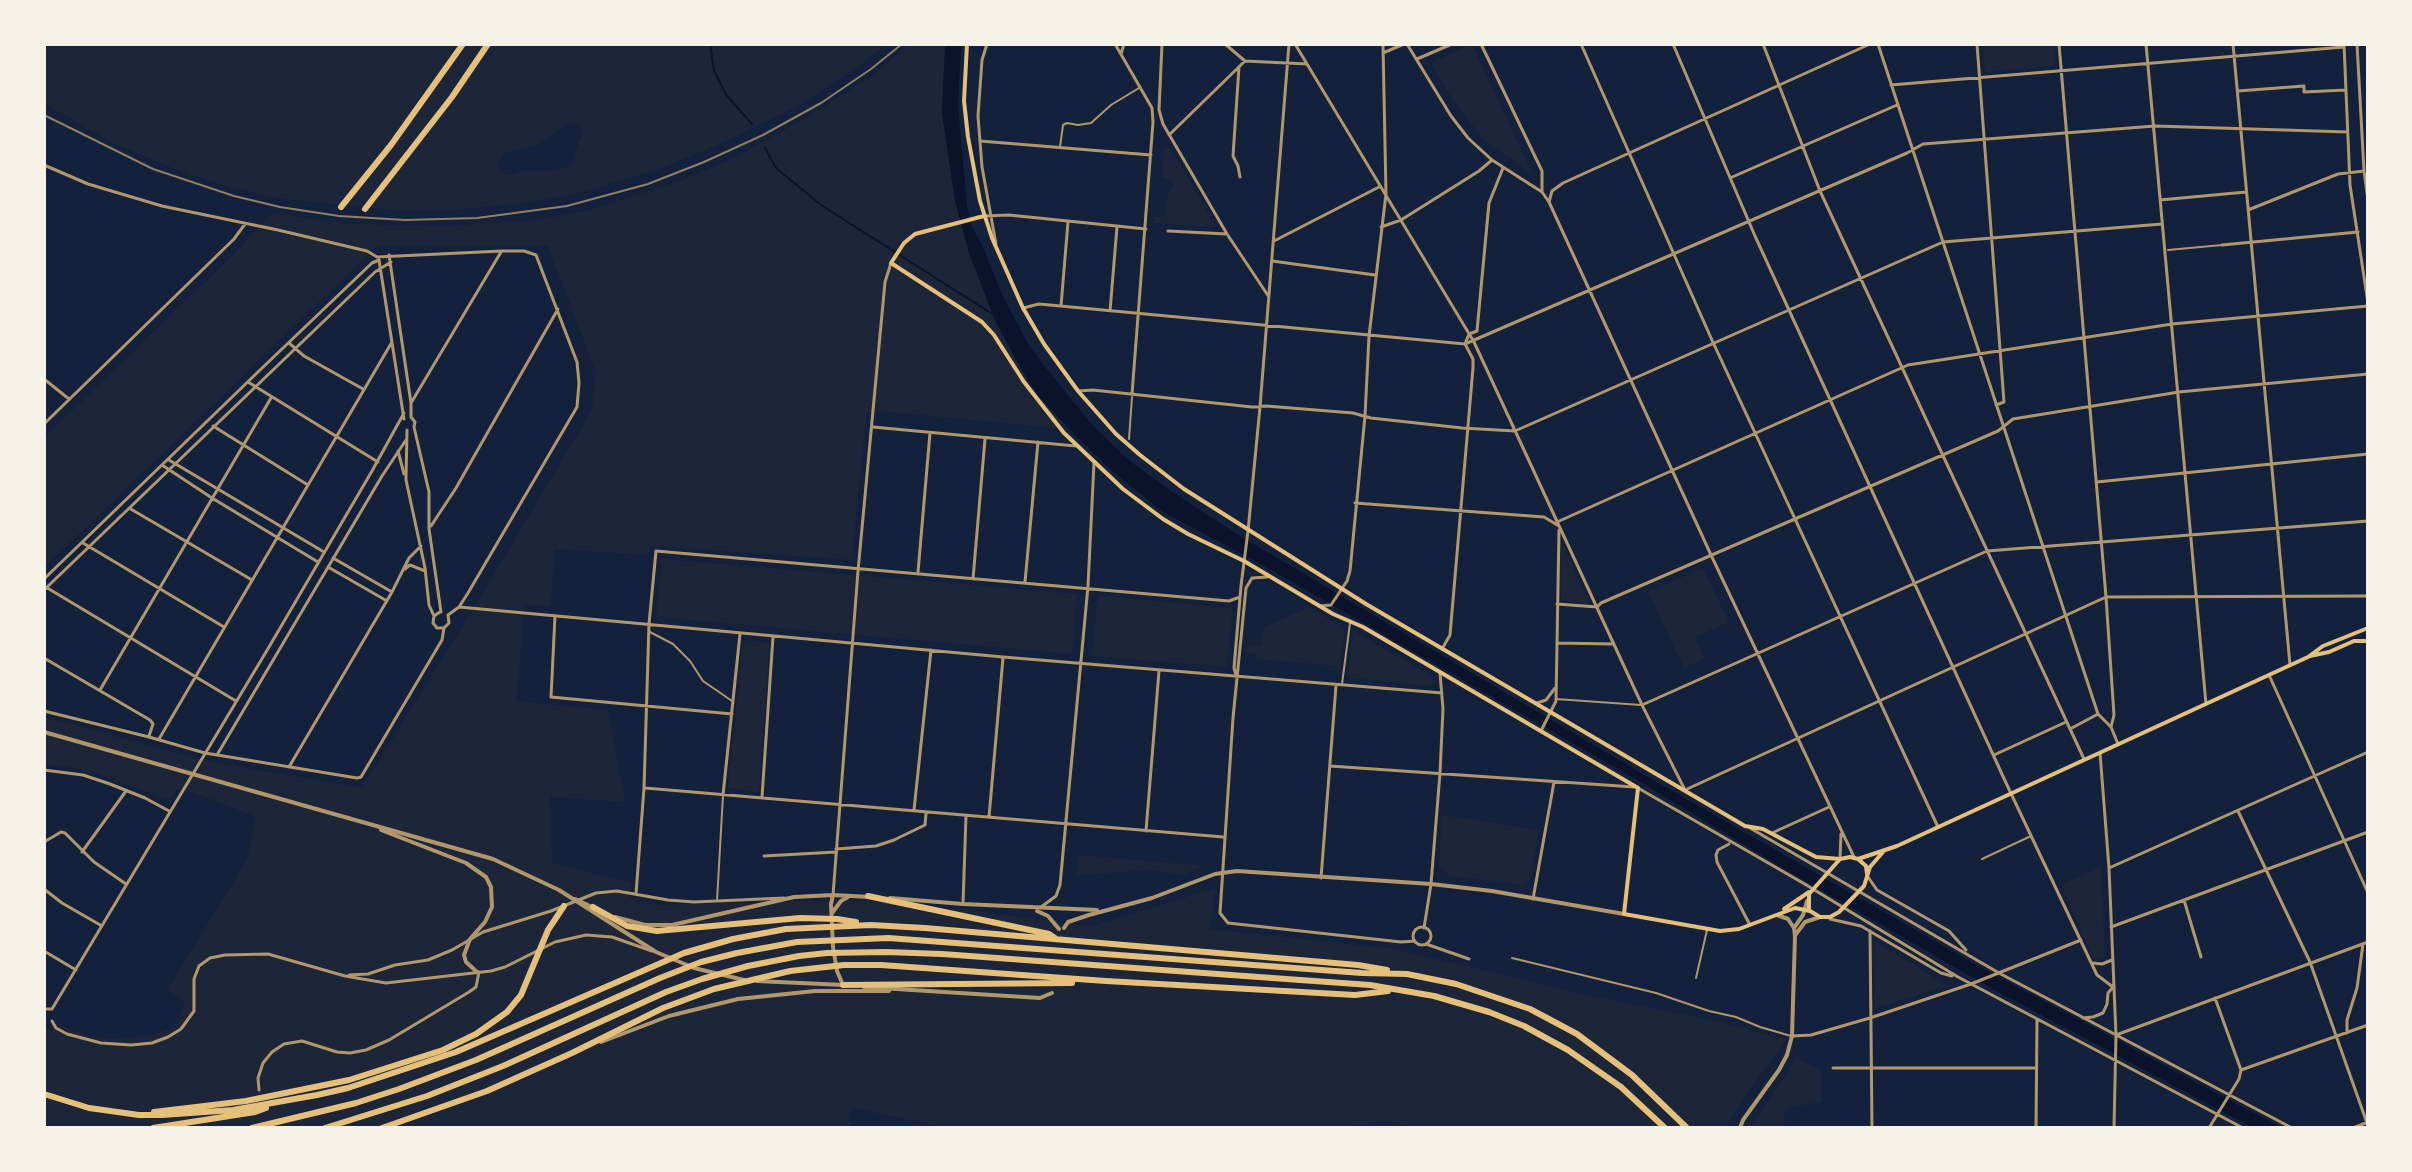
<!DOCTYPE html>
<style>
body{margin:0}
#map{position:relative;width:2412px;height:1172px;overflow:hidden;background:#14213d;font-family:"Fira Sans Condensed",sans-serif}
canvas{display:block}
.frame{position:absolute;inset:0;border:46px solid #f6f1e7;pointer-events:none}
</style>
<div id="map">
<canvas width="2412" height="1172"></canvas>
<div class="frame"></div>
</div>
<script>
const c = document.querySelector('canvas').getContext('2d');
c.lineJoin = 'round';
function paint(path, color) { c.fillStyle = color; c.fill(path, 'evenodd'); }
const poly = rows => new Path2D(rows.map(r => 'M' + r).join(''));
function stroke(path, color, width, dash) { c.strokeStyle = color; c.lineWidth = width; c.lineCap = dash ? 'butt' : 'round'; c.setLineDash(dash || []); c.stroke(path); }
paint(poly([
 [44,44,886,44,861,64,798,106,731,139,657,170,575,194,514,204,443,211,391,210,277,198,216,183,165,165,109,141,44,103],
 [574,123,581,127,582,135,576,149,574,161,569,166,548,171,522,171,511,175,501,173,499,162,505,153,540,144,566,124],
 [909,44,945,44,942,113,955,201,970,256,1027,379,1041,399,1064,422,1057,428,878,411,866,413,852,560,651,546,648,555,554,549,551,606,525,605,516,701,608,710,625,802,550,797,552,863,631,883,630,898,658,905,852,900,950,908,1093,926,1216,888,1210,929,1395,949,1595,997,1720,1022,1785,1039,1783,1045,1748,1091,1728,1124,1729,1128,1406,1128,1397,1122,1381,1121,1347,1128,948,1128,853,1108,848,1116,852,1128,44,1128,44,1026,52,1031,57,1023,86,1036,113,1039,152,1035,169,1029,178,1020,185,1003,168,989,248,858,256,817,190,791,178,789,171,797,166,799,97,774,68,767,44,765,44,717,207,761,362,788,477,603,592,410,596,373,548,246,377,246,44,568,44,438,234,254,272,213,348,224,449,226,538,220,590,210,683,180,734,158,808,117,871,77],
 [1472,44,1481,64,1533,175,1484,140,1452,99,1431,63],
 [1983,44,2054,44,2055,66,1985,72],
 [1164,148,1172,149,1216,227,1154,223,1155,217,1165,217,1167,198,1175,182,1162,177],
 [1560,537,1590,604,1561,600],
 [662,559,1077,594,1072,654,656,617],
 [1703,568,1729,622,1695,637,1704,658,1684,668,1648,592],
 [1098,596,1232,608,1227,667,1092,656],
 [1309,607,1345,628,1339,676,1337,666,1257,659,1257,654,1246,652,1247,645,1262,645,1263,628],
 [1353,631,1433,677,1433,683,1429,686,1350,678,1348,676],
 [743,640,770,643,759,792,728,788],
 [1442,815,1540,830,1530,879,1524,885,1451,876,1439,868],
 [1081,855,1205,866,1183,875,1153,870,1076,875,1077,858],
 [2101,867,2105,955,2104,958,2096,960,2092,956,2061,885],
 [1876,942,1945,984,1945,986,1874,1009],
 [1795,1058,1822,1070,1821,1102,1785,1108,1784,1128,1749,1128,1790,1069]
]), '#1d2539');
paint(poly([
 [945,44,961,44,958,106,967,206,972,227,982,245,1003,296,1028,344,1053,377,1095,428,1131,462,1171,491,1235,533,1638,771,1980,967,2282,1128,2253,1128,1991,988,1793,874,1637,780,1259,563,1163,512,1117,475,1081,441,1041,399,1027,379,996,323,970,256,955,201,942,113]
]), '#0b132b');
stroke(poly([
 [710,44,714,71,727,96,752,124],
 [765,148,776,168,821,205,994,315]
]), '#0b132b', 2);
stroke(poly([
 [1129,439,1132,397],
 [1982,859,2031,836],
 [1512,958,1656,993,1709,1011,1736,1017,1760,1027,1791,1036],
 [1696,978,1707,930]
]), '#b1986c', 2);
stroke(poly([
 [1060,147,1063,125,1067,123,1078,125,1091,123,1111,105,1139,88],
 [2168,250,2222,245],
 [650,632,673,644,690,661,703,681,732,701],
 [1342,684,1350,623],
 [1556,699,1641,705],
 [717,901,723,795]
]), '#b1986c', 2);
stroke(poly([
 [987,44,982,60,978,116,982,167,996,244],
 [1115,44,1152,108,1153,122,1132,394],
 [1162,44,1159,110,1163,124,1227,234,1269,297],
 [1225,44,1245,61],
 [1295,44,1474,342,1642,705,1685,790,2106,597,2368,596],
 [1407,44,1451,116,1468,138,1492,160,1542,192,1549,202,1711,555,1854,857],
 [1481,44,1542,171,1542,192],
 [1581,44,1711,338,1938,827],
 [1673,44,1755,236,2007,785,2097,975,2113,987,2108,993,2107,1004,2103,1013,2093,1017,2083,1018],
 [1763,44,1820,191,2084,759],
 [1878,44,2095,705,2098,714,2111,727,2118,744],
 [1977,44,2004,402,1996,405],
 [2059,44,2106,597,2114,715,2111,727],
 [2146,44,2206,704],
 [2233,44,2290,665],
 [2344,44,2350,185,2368,303],
 [2357,44,2364,171,2368,200],
 [1383,53,1404,44],
 [1121,54,1124,44],
 [1417,59,1452,44],
 [1239,67,1233,156,1238,166,1240,177],
 [1891,85,2344,47],
 [2238,91,2304,86,2304,92,2346,90],
 [1169,135,1245,61,1307,64],
 [980,141,1151,155],
 [44,165,88,184,162,206,278,230,367,251,377,257,502,251,524,251,536,255,577,362,579,383,577,407,468,593,459,607,448,615],
 [1730,178,1897,105],
 [2160,200,2246,192],
 [1549,202,1552,191,1563,183,1870,44],
 [2248,210,2338,174,2364,171],
 [984,216,1009,215,1146,229],
 [1381,227,1401,220,1479,171,1492,160],
 [1168,231,1227,234],
 [1274,241,1379,187],
 [2222,245,2358,232],
 [389,255,411,403,411,417,415,422,414,427,429,492,429,529,441,612],
 [379,260,404,419],
 [1272,261,1375,275],
 [1061,306,1068,222],
 [1023,308,1039,304,1465,344,1907,153,1923,144,2155,126,2348,132],
 [1110,311,1117,227],
 [289,343,304,356,363,389],
 [44,379,69,399],
 [248,382,378,462],
 [1078,391,1093,390,1252,407,1266,406,1353,413,1371,418,1462,428,1515,431,1943,242,2162,224],
 [411,403,501,252],
 [44,424,234,239,245,224],
 [213,426,308,485],
 [873,427,1076,446],
 [407,430,406,480,425,568,429,605,434,616],
 [398,451,404,474],
 [169,460,324,552],
 [162,465,212,498,318,562],
 [2097,482,2368,454],
 [1355,503,1544,517,1559,526],
 [129,508,252,580],
 [1557,522,1908,365,2172,324,2368,306],
 [431,526,456,488,558,309],
 [83,543,224,627],
 [333,558,392,592],
 [328,567,387,601],
 [405,569,410,565,425,571],
 [918,572,930,433],
 [1267,577,1252,578,1246,588,1233,718,1220,913,1228,923,1401,942,1415,941],
 [44,579,260,370,372,263,379,260],
 [973,579,985,439],
 [1025,582,1038,442],
 [44,586,236,701],
 [44,590,375,272,391,262],
 [1557,604,1597,607,1601,603,1998,431,2013,419,2179,392,2368,374],
 [1320,606,1331,605,1347,581,1350,571,1365,416,1369,336,1386,194,1383,44],
 [459,607,1003,657,1442,693],
 [440,612,434,616,433,623,437,628,444,628],
 [555,616,551,697,732,714],
 [1557,643,1613,644],
 [1442,649,1450,635,1473,368,1473,359,1465,344,1469,334,1477,331,1489,203,1503,168],
 [44,658,150,720,153,724,149,736],
 [1236,675,1234,668,1241,586,1248,531,1260,407,1289,44],
 [2269,675,2368,893],
 [100,690,271,398],
 [1537,703,1546,700,1555,688],
 [1642,705,1987,551,2368,521],
 [44,711,149,737,205,753,357,778,361,777,442,640,444,628,449,623,448,615],
 [2070,729,2098,714],
 [1541,731,1556,701,1559,530],
 [159,739,392,342],
 [2100,753,2109,868,2116,1035,2114,1128],
 [217,755,382,476,406,440],
 [1994,755,2066,722],
 [1330,766,1634,787],
 [289,767,392,592,409,558,421,546],
 [44,770,83,775,110,784,145,798,169,811],
 [645,788,1223,837],
 [1638,788,1803,883,1958,977,2243,1128],
 [723,795,740,634],
 [762,797,773,637],
 [914,810,931,650],
 [2238,811,2310,962,2368,1126],
 [989,817,1003,658],
 [1750,828,1999,973,2292,1128],
 [1146,831,1159,671],
 [1772,833,1829,807],
 [44,842,61,832,65,833,94,862,126,884],
 [1729,844,1718,850,1716,855,1717,862,1750,925],
 [836,849,876,846,894,840,925,825,926,814],
 [82,852,126,791],
 [764,856,836,852],
 [1840,859,1841,834],
 [2109,868,2368,752],
 [1868,877,1877,890,1949,931,1966,950],
 [1321,878,1336,686],
 [44,889,62,903,102,926],
 [636,894,644,788,649,624,656,551,1229,601,1240,597],
 [833,895,858,571,885,282,891,263],
 [1533,899,1554,782],
 [2184,900,2201,957],
 [963,904,966,816],
 [1041,907,1056,896,1060,885,1088,586,1094,463],
 [1830,919,1861,926,1941,973,1952,976],
 [2111,927,2368,832],
 '1413 936a9 9 0 1 1 18 0a9 9 0 1 1-18 0Z',
 [1424,928,1431,884,1440,773,1443,709,1440,673],
 [1870,931,1872,1128],
 [1426,944,1469,959],
 [44,951,76,970],
 [2093,963,2102,964,2112,960],
 [349,975,368,974,395,965,428,960,452,950,483,932,551,911,596,893,617,891,668,900,694,902,784,898],
 [44,1009,52,1009],
 [52,1009,269,647,372,471,404,413],
 [52,1021,56,1028,67,1034,101,1043,131,1045,152,1043,168,1037,181,1029,194,1011,194,979,199,966,210,958,225,955,268,954,345,976,386,983,491,971,505,967,555,942,586,935,612,937,652,951],
 [2347,1033,2347,1020,2357,988,2363,944],
 [2116,1035,2368,942],
 [1793,1036,1811,1035,1870,1018,1971,984,2081,940],
 [1833,1068,2035,1068],
 [2241,1070,2368,1025],
 [259,1090,258,1078,263,1063,272,1052,284,1044,302,1041,337,1052,350,1053,366,1050,389,1040,469,992,476,987,479,972],
 [2036,1128,2037,1020],
 [2209,1128,2239,1079,2241,1070,2215,998],
 [2353,1128,2368,1122]
]), '#b1986c', 3);
stroke(poly([
 [44,732,493,859,559,890,656,952,694,968,744,980],
 [381,830,466,863,486,877,491,887,492,907,485,922,470,939,464,955,466,962,477,972],
 [833,895,831,904,833,947,837,971,843,985],
 [890,898,963,904,1097,910],
 [575,899,592,907],
 [1037,911,1048,916,1059,929],
 [832,913,841,901,848,897],
 [615,917,645,925,672,925,794,897,833,895,870,897],
 [1064,928,1068,922,1089,915,1152,898,1215,874,1237,871,1431,884,1492,891,1624,914],
 [1794,928,1803,915,1807,901],
 [1796,934,1805,922,1820,917],
 [757,981,844,985],
 [864,987,1040,998,1052,993],
 [601,1042,669,1016,738,999,815,991,889,991],
 [1740,1128,1743,1120,1779,1070,1787,1055,1792,1036,1795,936,1794,928,1788,919,1777,915]
]), '#b1986c', 4);
stroke(poly([
 [967,44,964,101,968,137,980,201,992,238,1023,308,1044,344,1078,391,1116,434,1140,455,1184,489,1366,604,1745,826,1763,829,1816,857,1840,859],
 [984,216,915,234,904,243,891,263,982,322,994,335,1024,382,1064,433,1123,489,1163,519,1188,534,1244,561,1333,614,1363,627,1638,788,1624,914,1720,931,1739,929,1795,908,1810,911,1820,917,1830,917,1839,912,1864,886,1870,867,1883,852],
 [2310,656,2329,652,2354,641,2368,641],
 [1858,859,1897,846,2308,657,2323,646,2368,628],
 [1784,909,1809,892],
 [1809,909,1809,894,1840,859,1850,857,1858,859,1866,866,1867,874]
]), '#e5c07b', 4);
stroke(poly([
 [341,207,391,145,463,44],
 [365,209,452,97,488,44],
 [868,896,1049,934,1055,938],
 [593,907,627,926,657,931,800,918,837,919,856,922],
 [843,985,1072,983],
 [44,1094,89,1108,139,1115,162,1115,233,1110,317,1095,348,1088,456,1052,684,953,733,939,786,929,871,925,925,928,1358,965,1387,970],
 [154,1112,246,1101,349,1080,443,1050,476,1034,507,1012,521,995,548,930,564,906],
 [153,1128,255,1112,266,1108],
 [252,1128,356,1103,399,1089,476,1060,660,978,701,962,737,953,797,942,888,938,1362,973,1407,974,1456,984,1530,1009,1577,1034,1632,1075,1687,1128],
 [325,1128,427,1096,503,1066,666,992,702,979,748,966,799,956,827,953,886,952,942,954,1300,980,1370,985,1434,996,1489,1012,1524,1026,1568,1050,1621,1087,1665,1128],
 [382,1128,487,1091,572,1053,663,1008,714,989,790,971,844,965,881,965,1106,981,1355,995,1388,991]
]), '#e5c07b', 6);
stroke(poly([
 [44,115,153,169,234,196,280,207,339,216,405,220,477,218,567,206,648,184,704,162,763,135,821,103,871,69,902,44]
]), '#918062', 2);
</script>
